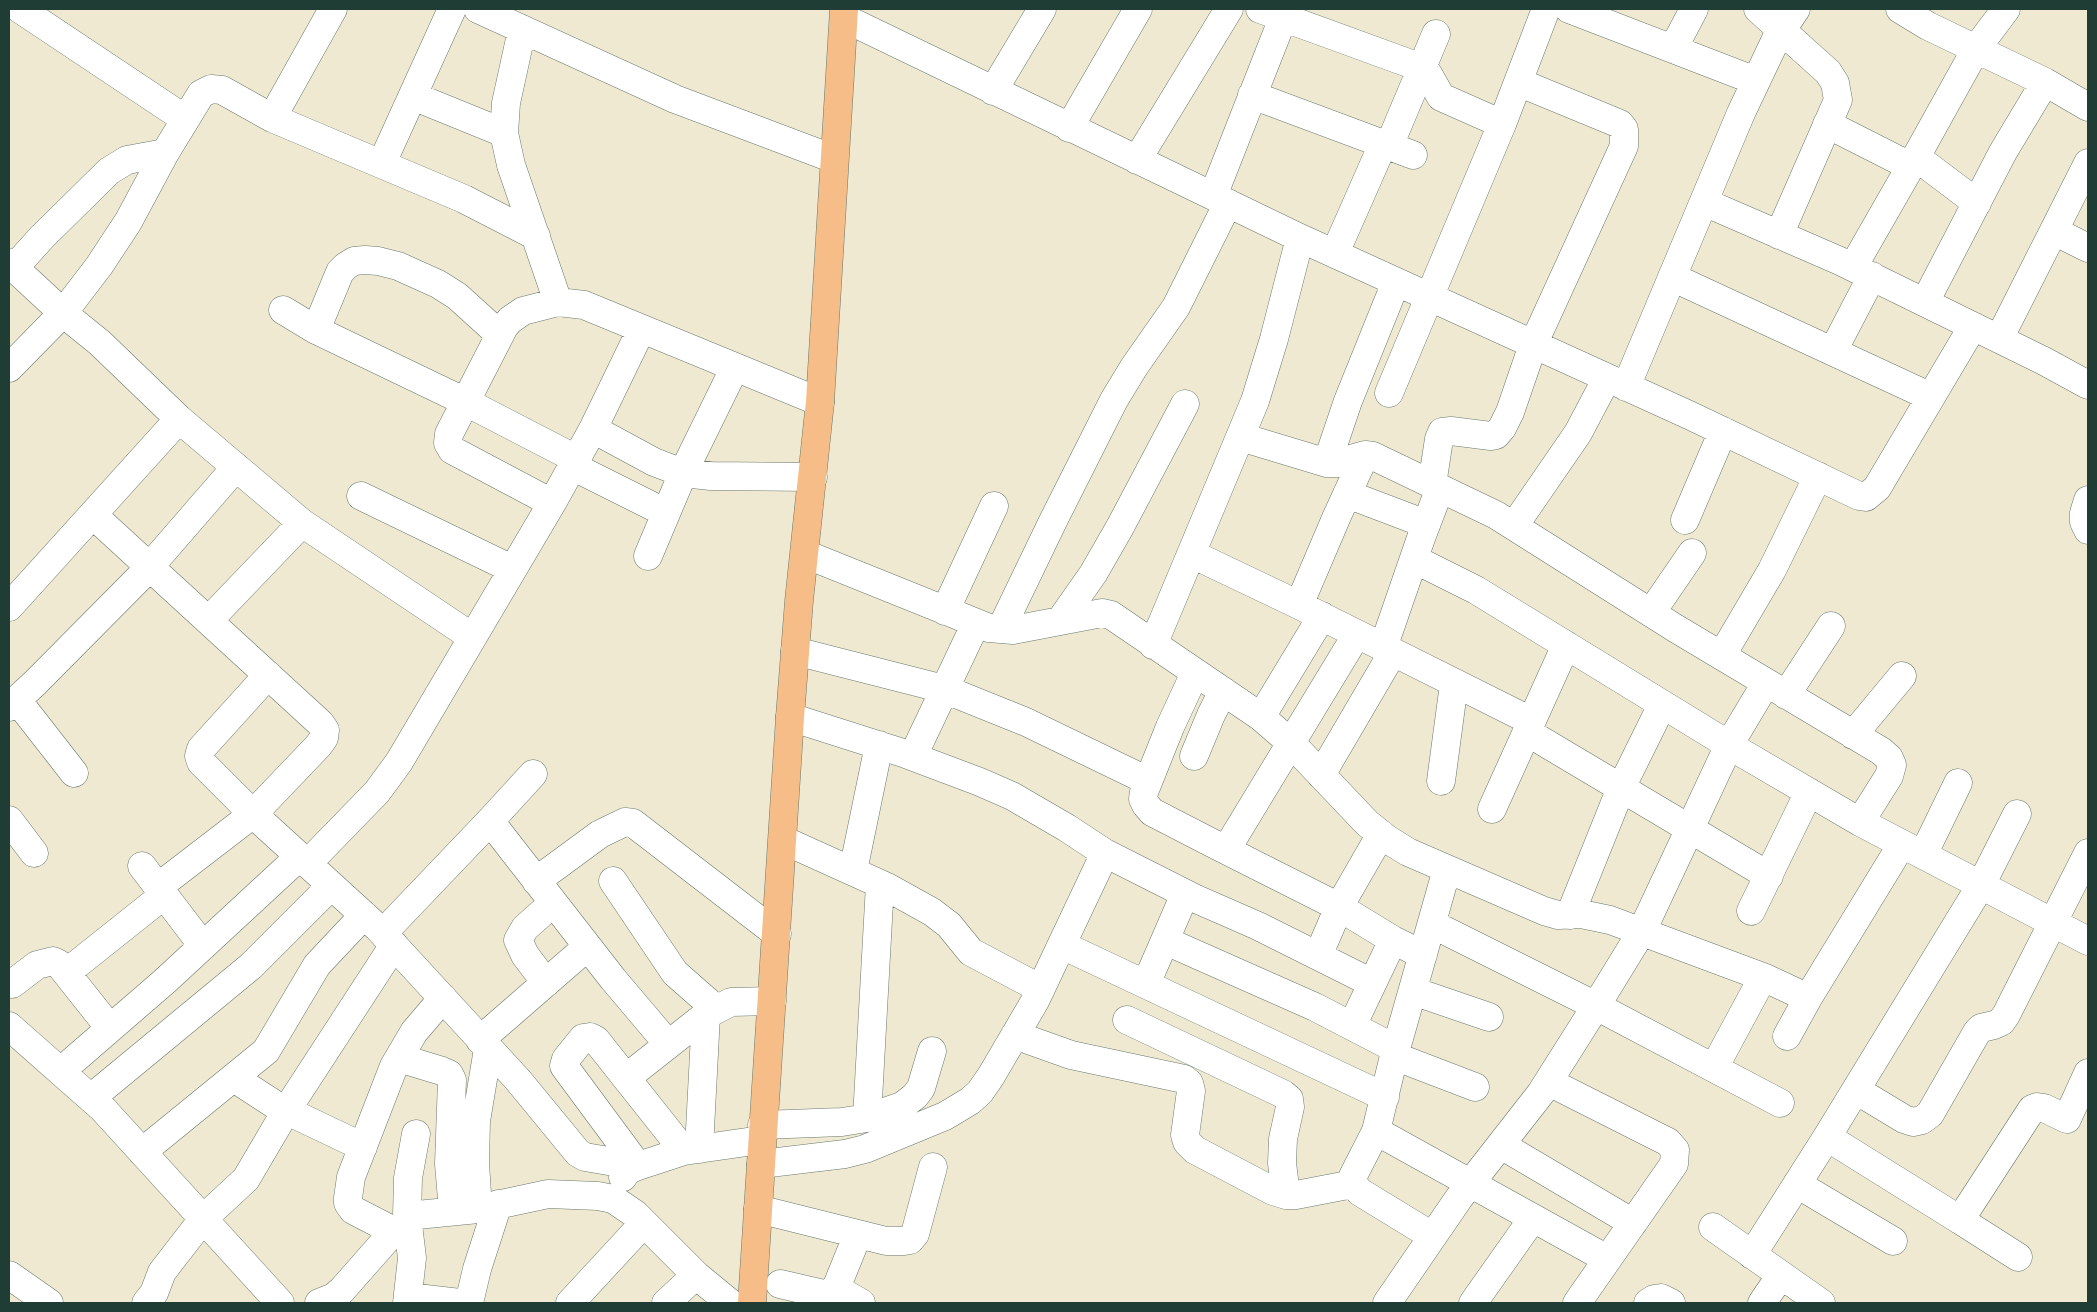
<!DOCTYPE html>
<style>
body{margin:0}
#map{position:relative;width:2097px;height:1312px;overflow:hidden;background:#f0e9d2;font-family:"Comic Neue",sans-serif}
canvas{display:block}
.frame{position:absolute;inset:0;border:10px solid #1f3d34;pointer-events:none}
</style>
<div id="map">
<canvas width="2097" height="1312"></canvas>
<div class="frame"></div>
</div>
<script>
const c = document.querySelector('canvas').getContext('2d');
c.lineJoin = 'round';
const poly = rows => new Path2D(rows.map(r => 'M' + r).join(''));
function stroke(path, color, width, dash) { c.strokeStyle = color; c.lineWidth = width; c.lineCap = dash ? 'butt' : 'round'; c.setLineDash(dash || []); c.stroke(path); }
const minor = poly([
 [20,9,185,119],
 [478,9,675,99,834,159],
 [1260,9,1422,68,1428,74,1441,97,1502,124],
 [1569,9,1756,81],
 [1758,9,1828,72,1835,83,1838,100,1779,235],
 [1900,9,1928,26,2045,82,2088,107],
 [844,18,1300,238,1689,415,1859,496,1866,497,1877,488,1973,326],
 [522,30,506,103,504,133,511,165,558,302],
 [1673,49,1694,9],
 [993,91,1042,9],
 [1252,95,1413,155],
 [413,96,504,133],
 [272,118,333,9],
 [1827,124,1900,161,1908,162,1916,157,1976,49,2006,9],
 [1069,128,1138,9],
 [1389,146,1436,34],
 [1137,160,1229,9],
 [382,163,452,9],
 [1213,196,1283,18],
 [1704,202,1840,261,2044,361,2088,385],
 [2054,231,2088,248],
 [1335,253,1383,144],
 [9,263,63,313,100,343,179,419,302,523,472,637],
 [1853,267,1916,157,1977,203],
 [14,268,42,237,109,171,127,160,165,153],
 [1672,277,1931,397],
 [1925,302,2003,152,2045,82],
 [283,310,316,330,466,402,576,459],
 [316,330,340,272,346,266,354,261,365,260,378,261,398,266,438,284,457,296,500,335],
 [1999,339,2088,163],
 [1833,351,1872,276],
 [9,368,63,313,99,266,128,222,165,153,201,94,211,89,222,90,272,118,464,199,536,236],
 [1626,387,1741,113,1777,37,1796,9],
 [1389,393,1502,124,1546,9],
 [593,429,654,462,683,473,711,476,813,477],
 [1241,437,1327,463,1337,463,1365,455,1373,456,1496,515,1675,628,1881,751,1889,758,1892,765,1889,776,1860,822],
 [1327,463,1348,401,1396,282],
 [572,466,666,513],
 [1432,485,1439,439,1442,432,1451,431,1491,436,1496,435,1502,428,1510,412,1533,345,1624,146,1624,129,1620,124,1518,82],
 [1347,494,1426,524],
 [361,496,512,569],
 [2088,500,2084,513,2084,522,2088,530],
 [552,503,452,450,448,443,449,434,504,327,510,320,523,311,558,302,584,305,820,402],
 [93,515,320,723,325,730,324,738,318,746,253,814,158,887],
 [1685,520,1723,431],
 [1514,526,1578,433,1607,378],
 [805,554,989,628,1013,630,1102,613,1111,615,1261,717,1291,743,1367,823,1387,839,1408,852,1544,911,1558,915,1581,914,1610,920,1763,977,1808,998,1902,844],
 [1192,554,1299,605,1531,721],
 [648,556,683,473,735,367],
 [1414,559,1476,590,1742,753,1860,822,2088,941],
 [1299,605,1337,516,1365,455],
 [9,607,179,419],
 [945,611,994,506],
 [1651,613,1692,553],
 [209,620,302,523],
 [1060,621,1093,574,1120,527,1185,404],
 [1001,629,1053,521,1114,400,1134,367,1176,307,1228,203],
 [1153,645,1255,401,1274,339,1300,238],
 [1383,648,1421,538,1440,488],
 [795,651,944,689,1026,722,1148,781],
 [1722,655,1772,570,1818,476],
 [1195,673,1170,727,1144,792,1143,799,1146,805,1152,812,1216,845,1339,907,1393,940,1423,955],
 [268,675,201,749,199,756,201,762,253,814,378,928,518,1080,578,1153,585,1157,638,1166],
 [1786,695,1831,626],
 [17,700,74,773],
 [9,707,35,683,145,572,236,467],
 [790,717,903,753,980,782,1012,796,1067,828,1105,853,1194,898,1258,926,1372,983],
 [1261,717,1322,616],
 [1527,732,1769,876],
 [1853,735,1902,676],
 [913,756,976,623],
 [1194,756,1211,715,1223,691],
 [1321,775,1393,652],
 [1441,781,1454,684],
 [1492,809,1566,645],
 [9,820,34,853],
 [490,821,613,979,668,1044],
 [783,840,887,887,932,912,949,925,971,952,1041,989],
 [1226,850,1357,634],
 [1923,855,1958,783],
 [307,864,377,792,399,762,552,503,593,429,641,330],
 [142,866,203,946],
 [853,871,879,745],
 [536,881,600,834,625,822,633,823,777,934],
 [613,881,675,973,716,1009],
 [1751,911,1809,792],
 [1570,915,1621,788,1662,705],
 [1432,924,1596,1006,1780,1103],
 [383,933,490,821,533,774],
 [1166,941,1315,1007,1396,1049],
 [1062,945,1385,1097],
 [1318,956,1339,907,1381,834],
 [66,973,164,895],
 [546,983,525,955,518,940,525,928,553,903],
 [12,984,37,965,53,961,59,964,109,1027],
 [1146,984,1185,894],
 [1413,991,1489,1017],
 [1127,1020,1283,1094,1289,1099,1290,1107,1283,1139,1282,1163,1286,1195],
 [9,1026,103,1109,280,1303],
 [1352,1026,1393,940],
 [1015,1035,1071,1055,1184,1079,1189,1083,1191,1091,1185,1135,1187,1142,1195,1150,1273,1191,1286,1195,1296,1195,1353,1184],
 [1787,1036,1808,998],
 [480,1040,587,947],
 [1394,1056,1475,1087],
 [399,1058,442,1071,449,1074,452,1080,449,1164,453,1211],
 [1714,1068,1763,977],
 [61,1071,165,981,299,857],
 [234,1078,277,1106,363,1147],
 [626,1078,706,1015,731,1002,772,1001],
 [1549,1082,1668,1142,1675,1150,1674,1164,1577,1303],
 [1856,1090,1904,1119,1913,1122,1922,1120,1930,1114,1977,1032,1981,1028,1994,1025,2001,1022,2006,1015,2088,853],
 [91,1098,251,966,331,886],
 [867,1118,880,884],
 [762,1125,842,1122,867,1118,902,1106,915,1096,921,1088,932,1051],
 [1376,1131,1607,1259],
 [1827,1137,1960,1220,2032,1109,2037,1107,2044,1108,2067,1119,2088,1073],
 [1501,1145,1633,1223],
 [699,1149,706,1015],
 [142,1152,266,1051,317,965,364,915],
 [761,1164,845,1154,865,1149,945,1116,970,1101,980,1092,991,1076,1035,1001,1105,853],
 [638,1166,564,1066,566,1059,583,1038,590,1037,596,1040,684,1151],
 [623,1177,628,1170,638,1166,684,1151,761,1140],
 [1797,1184,1893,1241],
 [478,1209,475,1163,476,1121,488,1049],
 [758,1209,886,1241,904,1241,910,1240,915,1234,933,1167],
 [407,1216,478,1209,548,1194,598,1196,613,1199,635,1214,696,1275,730,1303],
 [1960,1220,2018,1257],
 [1713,1227,1821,1303],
 [1432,1236,1360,1192,1353,1184,1353,1176,1376,1131,1394,1056,1447,869],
 [409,1239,353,1210,348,1203,348,1198,351,1177,394,1066,414,1032,443,998],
 [1752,1255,1827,1137,1981,885,2017,814],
 [9,1275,49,1303],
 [780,1284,832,1296],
 [835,1288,861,1303],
 [408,1297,460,1303],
 [146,1303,154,1293,162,1272,203,1219,246,1179,286,1111,394,945],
 [319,1303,334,1297,342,1290,394,1231],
 [407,1303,412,1258,407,1216,408,1178,416,1134],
 [469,1303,477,1269,498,1204],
 [570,1303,644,1223],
 [666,1303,696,1275],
 [830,1303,858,1234],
 [1387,1303,1459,1198,1541,1093,1596,1006,1642,931,1729,745,1766,683],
 [1473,1303,1533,1218],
 [1648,1303,1654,1299,1661,1298,1671,1303],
 [1762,1303,1781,1275]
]);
const major = poly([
 [752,1303,790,717,799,601,820,402,844,9]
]);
stroke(minor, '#68796b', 29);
stroke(major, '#68796b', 29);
stroke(minor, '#fff', 28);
stroke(major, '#f7bd88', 28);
</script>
